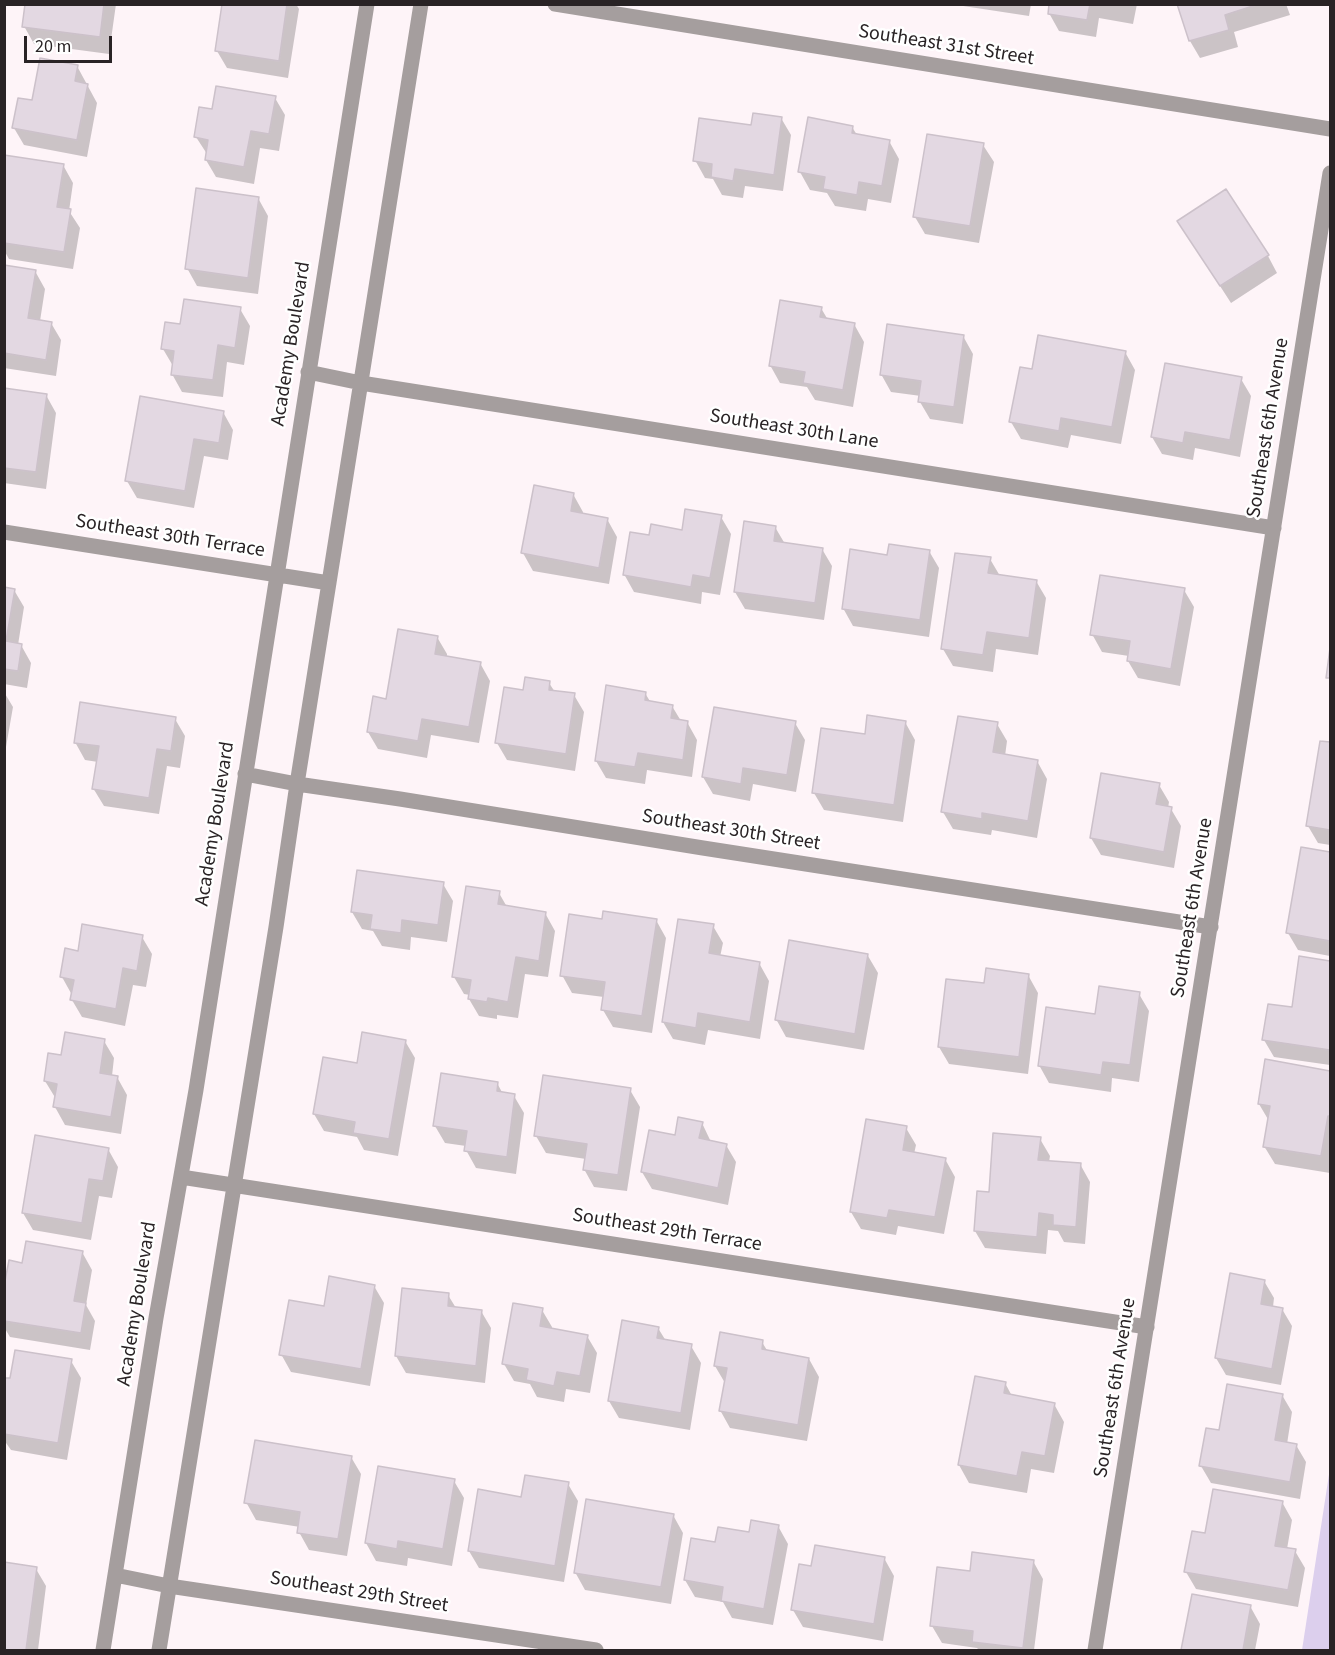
<!DOCTYPE html>
<style>
body{margin:0}
#map{position:relative;width:1335px;height:1655px;overflow:hidden;background:#fef4f8;font-family:"Source Sans 3",sans-serif}
canvas{display:block}
.frame{position:absolute;inset:0;border:6px solid #292325;pointer-events:none}
.scale{position:absolute;left:24px;top:36px;width:88px;height:27px;box-sizing:border-box;border:3px solid #292325;border-top:0;padding-left:8px;font-size:18px;line-height:21px;white-space:nowrap;color:#292325;-webkit-text-stroke:4px #fff;paint-order:stroke}
</style>
<div id="map">
<canvas width="1335" height="1655"></canvas>
<div class="frame"></div>
<div class="scale">20 m</div>
</div>
<script>
const c = document.querySelector('canvas').getContext('2d');
c.lineJoin = 'round';
function paint(path, color) { c.fillStyle = color; c.fill(path, 'evenodd'); }
const poly = rows => new Path2D(rows.map(r => 'M' + r).join(''));
function stroke(path, color, width, dash) { c.strokeStyle = color; c.lineWidth = width; c.lineCap = dash ? 'butt' : 'round'; c.setLineDash(dash || []); c.stroke(path); }
function write(font, color, halo, rows, align = 'center') {
  c.font = font + ' "Source Sans 3",sans-serif'; c.lineWidth = 5; c.setLineDash([]); c.textBaseline = 'middle'; c.strokeStyle = halo; c.fillStyle = color; for (const [text, x, y, turn = 0] of rows) {
    c.save(); c.translate(x, y); c.rotate((+turn || 0) * Math.PI / 180); c.textAlign = isNaN(turn) ? turn : align; if (halo) c.strokeText(text, 0, 0); c.fillText(text, 0, 0); c.restore();
  }
}
paint(poly([
 [1330,1468,1330,1650,1302,1650]
]), '#dccfed');
paint(poly([
 [27,4,116,4,109,54,34,44,24,26],
 [224,4,296,4,299,9,288,78,227,68,217,51],
 [950,4,1031,4,1029,16],
 [1051,4,1137,4,1133,24,1099,18,1096,37,1059,31,1049,13],
 [1179,4,1286,4,1290,15,1234,32,1238,47,1200,58,1190,41],
 [77,66,97,103,87,157,24,145,14,128,33,102],
 [275,98,285,115,279,151,260,148,254,184,216,177,206,160,207,154,196,137,213,111],
 [781,118,791,135,783,191,745,186,743,198,722,195,713,179,705,178,695,160,752,127],
 [852,127,857,135,889,141,899,159,891,203,868,199,866,211,835,206,827,193,810,190,800,172],
 [983,145,994,162,979,243,925,234,915,217],
 [4,156,63,165,73,183,69,211,80,228,73,269,9,259,4,250],
 [258,198,268,216,258,294,197,286,187,268],
 [1189,238,1268,256,1277,273,1231,303],
 [4,266,35,271,45,289,40,321,51,323,61,340,56,376,4,368],
 [821,308,828,320,854,324,864,342,853,407,815,400,807,387,780,383,770,365],
 [240,309,250,326,244,365,227,362,223,397,182,392,172,374,173,366,163,349,182,325],
 [963,336,973,354,963,424,930,419,920,402,921,396,891,392,881,374],
 [1125,352,1135,370,1121,444,1071,435,1068,448,1021,439,1011,422,1034,370],
 [1241,379,1251,396,1240,457,1195,448,1193,460,1162,454,1152,437],
 [4,390,46,395,56,413,46,489,4,483],
 [223,412,233,430,228,460,204,456,194,508,137,498,127,481],
 [573,494,583,512,583,515,607,519,617,537,609,584,533,571,523,553],
 [721,517,731,534,720,595,702,592,701,604,634,592,624,574,650,537,683,532],
 [775,527,785,544,822,549,832,566,824,620,745,609,735,592],
 [929,551,939,568,929,637,853,626,843,608,888,556],
 [990,559,1000,576,1036,581,1046,598,1038,655,996,649,993,672,953,666,943,649],
 [4,588,14,590,24,607,18,645,21,645,31,663,27,688,4,684],
 [1184,590,1194,607,1180,686,1138,678,1128,661,1129,656,1102,652,1092,634],
 [437,637,447,654,447,658,480,663,490,681,479,743,431,735,427,758,378,749,368,732,387,700],
 [549,683,555,692,574,695,584,712,575,771,507,760,497,743,525,692],
 [4,692,13,707,6,747,4,747],
 [645,693,651,703,672,706,681,721,687,722,697,740,692,777,647,770,645,784,606,778,596,761],
 [175,719,185,736,180,768,167,766,159,814,104,806,93,788,98,762,85,760,75,742],
 [905,722,915,740,903,822,824,810,814,793,866,736],
 [795,723,805,740,796,792,753,784,750,801,713,794,703,777],
 [997,724,1007,741,1005,756,1037,761,1047,779,1037,838,992,830,991,835,953,829,943,812],
 [1321,742,1330,744,1330,845,1318,843,1308,826],
 [1159,785,1169,802,1168,808,1171,809,1181,826,1174,868,1101,855,1091,838],
 [1303,849,1330,853,1330,956,1298,950,1288,933],
 [443,884,453,901,447,942,411,937,410,950,382,946,373,931,362,929,352,912],
 [499,893,507,907,545,913,555,931,548,977,525,974,518,1018,497,1015,497,1019,479,1016,469,999,470,995,464,994,454,977],
 [656,920,666,938,652,1033,613,1027,603,1010,604,997,572,993,562,975],
 [713,926,723,943,720,957,759,963,769,981,760,1039,708,1030,705,1045,673,1039,663,1022],
 [142,937,152,954,146,987,133,985,125,1026,82,1017,72,1000,72,995,62,977,79,953],
 [868,956,878,973,864,1050,786,1037,776,1019],
 [1301,958,1330,962,1330,1065,1274,1057,1264,1040,1293,1009],
 [1028,975,1038,993,1028,1074,949,1064,939,1047,985,985],
 [1139,994,1149,1011,1139,1082,1112,1078,1111,1092,1049,1083,1039,1065,1096,1016],
 [104,1041,114,1058,112,1076,117,1077,127,1095,121,1134,65,1125,55,1107,56,1099,45,1081,62,1057],
 [405,1041,415,1058,398,1156,364,1150,357,1137,324,1131,314,1114,358,1065],
 [1266,1061,1330,1072,1330,1173,1275,1164,1264,1146,1269,1121,1259,1104],
 [497,1083,503,1094,514,1096,524,1113,516,1174,476,1168,466,1150,466,1146,445,1143,435,1126],
 [630,1090,640,1107,627,1191,594,1187,584,1169,586,1159,546,1153,536,1136],
 [702,1123,711,1142,726,1145,736,1162,728,1205,652,1189,642,1172,676,1137],
 [906,1128,916,1145,914,1154,945,1159,955,1177,944,1234,898,1226,896,1235,861,1229,851,1212],
 [1040,1139,1050,1156,1049,1162,1080,1164,1090,1182,1085,1244,1064,1242,1058,1231,1048,1230,1046,1254,985,1248,975,1231,990,1194],
 [108,1149,118,1167,112,1198,99,1196,91,1240,33,1230,23,1213],
 [82,1252,92,1270,86,1305,95,1321,90,1350,10,1337,4,1327,4,1295,23,1264],
 [1264,1281,1274,1298,1273,1307,1282,1309,1292,1326,1281,1385,1226,1375,1216,1358],
 [374,1286,384,1303,370,1386,291,1372,281,1354,325,1308],
 [448,1295,456,1308,481,1311,491,1328,485,1383,406,1373,396,1356],
 [542,1310,552,1327,552,1330,587,1336,597,1353,590,1393,566,1389,564,1402,537,1397,530,1384,514,1381,504,1364],
 [658,1328,666,1341,691,1346,701,1363,690,1430,619,1418,609,1401],
 [762,1342,768,1352,809,1359,819,1377,807,1441,730,1428,720,1410,725,1383,715,1366],
 [71,1361,81,1378,67,1460,11,1450,4,1440,4,1379,11,1380],
 [1005,1383,1012,1396,1054,1404,1064,1422,1054,1473,1031,1469,1027,1493,969,1483,959,1465],
 [1282,1395,1292,1412,1287,1444,1296,1445,1306,1462,1300,1499,1211,1483,1201,1466,1220,1432],
 [351,1457,361,1474,347,1556,309,1550,299,1532,300,1527,256,1520,246,1502],
 [454,1481,464,1498,452,1566,408,1558,407,1566,376,1561,366,1543],
 [568,1484,578,1501,564,1582,479,1568,469,1551,522,1498],
 [1282,1502,1292,1520,1287,1549,1295,1551,1305,1568,1298,1607,1196,1589,1186,1572,1206,1535],
 [673,1515,683,1533,671,1604,585,1590,575,1572],
 [778,1526,788,1544,773,1625,732,1618,723,1602,695,1597,685,1580,717,1544],
 [884,1558,894,1576,883,1641,803,1627,793,1610,813,1567],
 [1033,1561,1043,1579,1034,1650,979,1650,977,1648,942,1643,932,1626],
 [4,1564,36,1569,46,1586,38,1650,4,1650],
 [1193,1596,1250,1606,1260,1624,1255,1650,1183,1650]
]), '#0003');
const building = poly([
 [25,4,104,4,100,37,22,27,25,4],
 [222,4,287,4,279,61,215,51,222,4],
 [1049,4,1090,4,1087,20,1048,14,1049,4],
 [1177,4,1259,4,1225,15,1229,30,1189,41,1177,4],
 [40,58,78,65,75,81,88,84,77,140,12,128,18,98,32,100,40,58],
 [216,86,276,96,269,134,251,131,244,167,205,160,208,140,194,137,199,107,212,109,216,86],
 [753,113,782,117,774,175,735,169,733,181,711,177,712,164,693,161,699,118,751,125,753,113],
 [808,117,853,126,852,133,890,140,882,186,859,182,857,195,823,189,825,177,798,172,808,117],
 [927,134,984,143,970,226,913,217,927,134],
 [4,155,64,164,57,207,71,209,64,252,4,243,4,155],
 [196,188,259,197,248,278,185,269,196,188],
 [1226,189,1269,255,1220,286,1177,221,1226,189],
 [4,265,36,270,28,318,52,322,46,360,4,353,4,265],
 [184,299,241,307,235,348,218,345,213,380,171,375,174,351,161,349,165,322,180,324,184,299],
 [780,300,822,307,820,317,855,323,843,390,803,383,805,372,769,366,780,300],
 [887,324,964,335,954,407,918,402,921,381,880,375,887,324],
 [1038,335,1126,351,1112,427,1061,418,1059,431,1009,422,1020,367,1032,369,1038,335],
 [1165,363,1242,377,1230,440,1185,432,1183,443,1151,437,1165,363],
 [4,388,47,394,36,472,4,468,4,388],
 [140,396,224,411,219,443,194,439,185,491,125,481,140,396],
 [534,485,574,493,571,511,608,518,599,568,521,553,534,485],
 [685,509,722,515,710,578,693,575,691,587,623,575,630,532,649,535,651,524,682,530,685,509],
 [744,521,776,526,774,541,823,548,815,603,734,592,744,521],
 [889,544,930,550,920,620,842,609,850,549,887,555,889,544],
 [955,553,991,557,988,573,1037,580,1029,638,987,632,983,655,941,649,955,553],
 [1100,575,1185,588,1171,669,1127,661,1130,641,1090,635,1100,575],
 [4,587,15,589,6,641,22,644,18,671,4,669,4,587],
 [398,629,438,636,435,654,481,662,469,727,422,719,418,741,367,732,373,696,386,699,398,629],
 [1330,648,1330,678,1326,678,1330,648],
 [525,677,550,681,549,690,575,693,566,754,495,743,504,687,523,690,525,677],
 [606,685,646,692,645,700,673,705,671,718,688,721,683,760,638,753,635,767,595,761,606,685],
 [80,702,176,717,171,751,157,749,149,798,92,789,99,746,74,743,80,702],
 [714,707,796,721,787,775,743,768,741,784,702,777,714,707],
 [867,715,906,721,894,805,812,793,821,728,865,734,867,715],
 [958,716,998,722,993,752,1038,760,1028,821,982,813,982,819,941,812,958,716],
 [1320,741,1330,742,1330,830,1306,826,1320,741],
 [1101,773,1160,783,1156,804,1172,807,1164,852,1090,838,1101,773],
 [1301,847,1330,852,1330,941,1286,933,1301,847],
 [357,870,444,882,438,925,402,920,401,933,370,929,372,915,351,912,357,870],
 [466,886,500,891,498,904,546,912,539,961,516,957,508,1002,488,998,487,1002,468,999,471,980,452,977,466,886],
 [603,911,657,919,642,1016,601,1010,605,982,560,976,569,914,602,919,603,911],
 [678,919,714,924,709,953,760,962,750,1022,698,1013,696,1028,662,1022,678,919],
 [82,924,143,935,137,971,123,968,116,1009,70,1000,74,980,60,977,65,948,78,951,82,924],
 [789,940,868,954,855,1034,775,1020,789,940],
 [1299,956,1330,961,1330,1050,1262,1040,1268,1004,1292,1007,1299,956],
 [986,968,1029,974,1019,1057,938,1047,946,979,984,983,986,968],
 [1099,986,1140,992,1130,1065,1103,1062,1101,1075,1038,1066,1046,1007,1095,1014,1099,986],
 [65,1032,105,1039,100,1073,118,1076,111,1117,53,1107,57,1084,44,1081,48,1053,61,1055,65,1032],
 [362,1032,406,1040,389,1139,353,1133,355,1122,313,1114,323,1057,357,1063,362,1032],
 [1265,1059,1330,1071,1330,1116,1328,1116,1321,1156,1263,1147,1270,1106,1258,1104,1265,1059],
 [441,1073,498,1082,497,1091,515,1094,507,1157,464,1151,467,1131,433,1126,441,1073],
 [543,1075,631,1088,618,1175,583,1170,587,1144,534,1136,543,1075],
 [678,1117,703,1122,699,1138,727,1144,718,1188,641,1172,649,1130,675,1135,678,1117],
 [866,1119,907,1126,903,1150,946,1158,935,1217,889,1210,887,1218,850,1212,866,1119],
 [993,1133,1041,1137,1038,1160,1081,1163,1076,1227,1053,1225,1053,1215,1039,1213,1037,1237,974,1231,977,1191,989,1192,993,1133],
 [35,1135,109,1148,103,1181,89,1179,82,1223,22,1213,35,1135],
 [26,1241,83,1251,74,1301,86,1303,81,1333,4,1321,4,1286,9,1260,22,1263,26,1241],
 [1230,1273,1265,1280,1261,1304,1283,1308,1272,1369,1215,1358,1230,1273],
 [329,1276,375,1285,361,1369,279,1355,289,1300,324,1306,329,1276],
 [402,1288,449,1293,448,1306,482,1310,476,1366,395,1356,402,1288],
 [513,1303,543,1308,540,1326,588,1335,580,1376,557,1372,554,1386,526,1380,528,1369,502,1364,513,1303],
 [622,1320,659,1327,657,1338,692,1344,681,1413,608,1401,622,1320],
 [720,1332,763,1340,762,1349,809,1358,798,1425,719,1411,727,1368,714,1366,720,1332],
 [15,1350,72,1359,58,1443,4,1434,4,1378,10,1378,15,1350],
 [975,1376,1006,1382,1004,1393,1055,1403,1045,1456,1022,1452,1017,1476,958,1465,975,1376],
 [1227,1384,1283,1394,1275,1440,1297,1444,1290,1482,1199,1466,1206,1428,1219,1430,1227,1384],
 [255,1440,352,1456,338,1539,297,1533,300,1512,244,1503,255,1440],
 [378,1466,455,1479,443,1549,398,1541,397,1549,365,1543,378,1466],
 [525,1475,569,1482,555,1566,468,1551,478,1489,521,1497,525,1475],
 [1213,1489,1283,1501,1275,1546,1296,1549,1288,1590,1184,1572,1192,1531,1205,1533,1213,1489],
 [586,1499,674,1514,661,1587,574,1573,586,1499],
 [751,1520,779,1525,764,1609,721,1601,723,1587,684,1580,691,1538,715,1542,718,1527,749,1532,751,1520],
 [815,1545,885,1557,874,1624,791,1610,799,1564,811,1566,815,1545],
 [972,1552,1034,1560,1023,1648,972,1642,973,1631,930,1626,937,1567,970,1571,972,1552],
 [4,1562,37,1567,26,1650,4,1650,4,1562],
 [1192,1594,1251,1605,1243,1650,1181,1650,1192,1594]
]);
paint(building, '#e3d8e2');
stroke(building, '#ccc1ca', 1.5);
stroke(poly([
 [555,4,1330,129],
 [308,372,361,383,1274,528],
 [4,532,329,583],
 [245,774,297,784,400,799,703,848,1211,927],
 [181,1177,1147,1327],
 [115,1575,169,1586,596,1650],
 [103,1650,156,1318,196,1090,367,4],
 [159,1650,276,927,297,784,421,4],
 [1095,1650,1330,173]
]), '#a59e9e', 15);
write('20px', '#292325', '#fff', [
 ["Southeast 31st Street",946,46,9],
 ["Academy Boulevard",292,344,-81],
 ["Southeast 6th Avenue",1269,428,-81],
 ["Southeast 30th Lane",794,430,9],
 ["Southeast 30th Terrace",170,537,9],
 ["Academy Boulevard",216,824,-81],
 ["Southeast 30th Street",731,831,9],
 ["Southeast 6th Avenue",1193,908,-81],
 ["Southeast 29th Terrace",667,1231,9],
 ["Academy Boulevard",138,1304,-81],
 ["Southeast 6th Avenue",1116,1388,-81],
 ["Southeast 29th Street",359,1593,9]
]);
</script>
